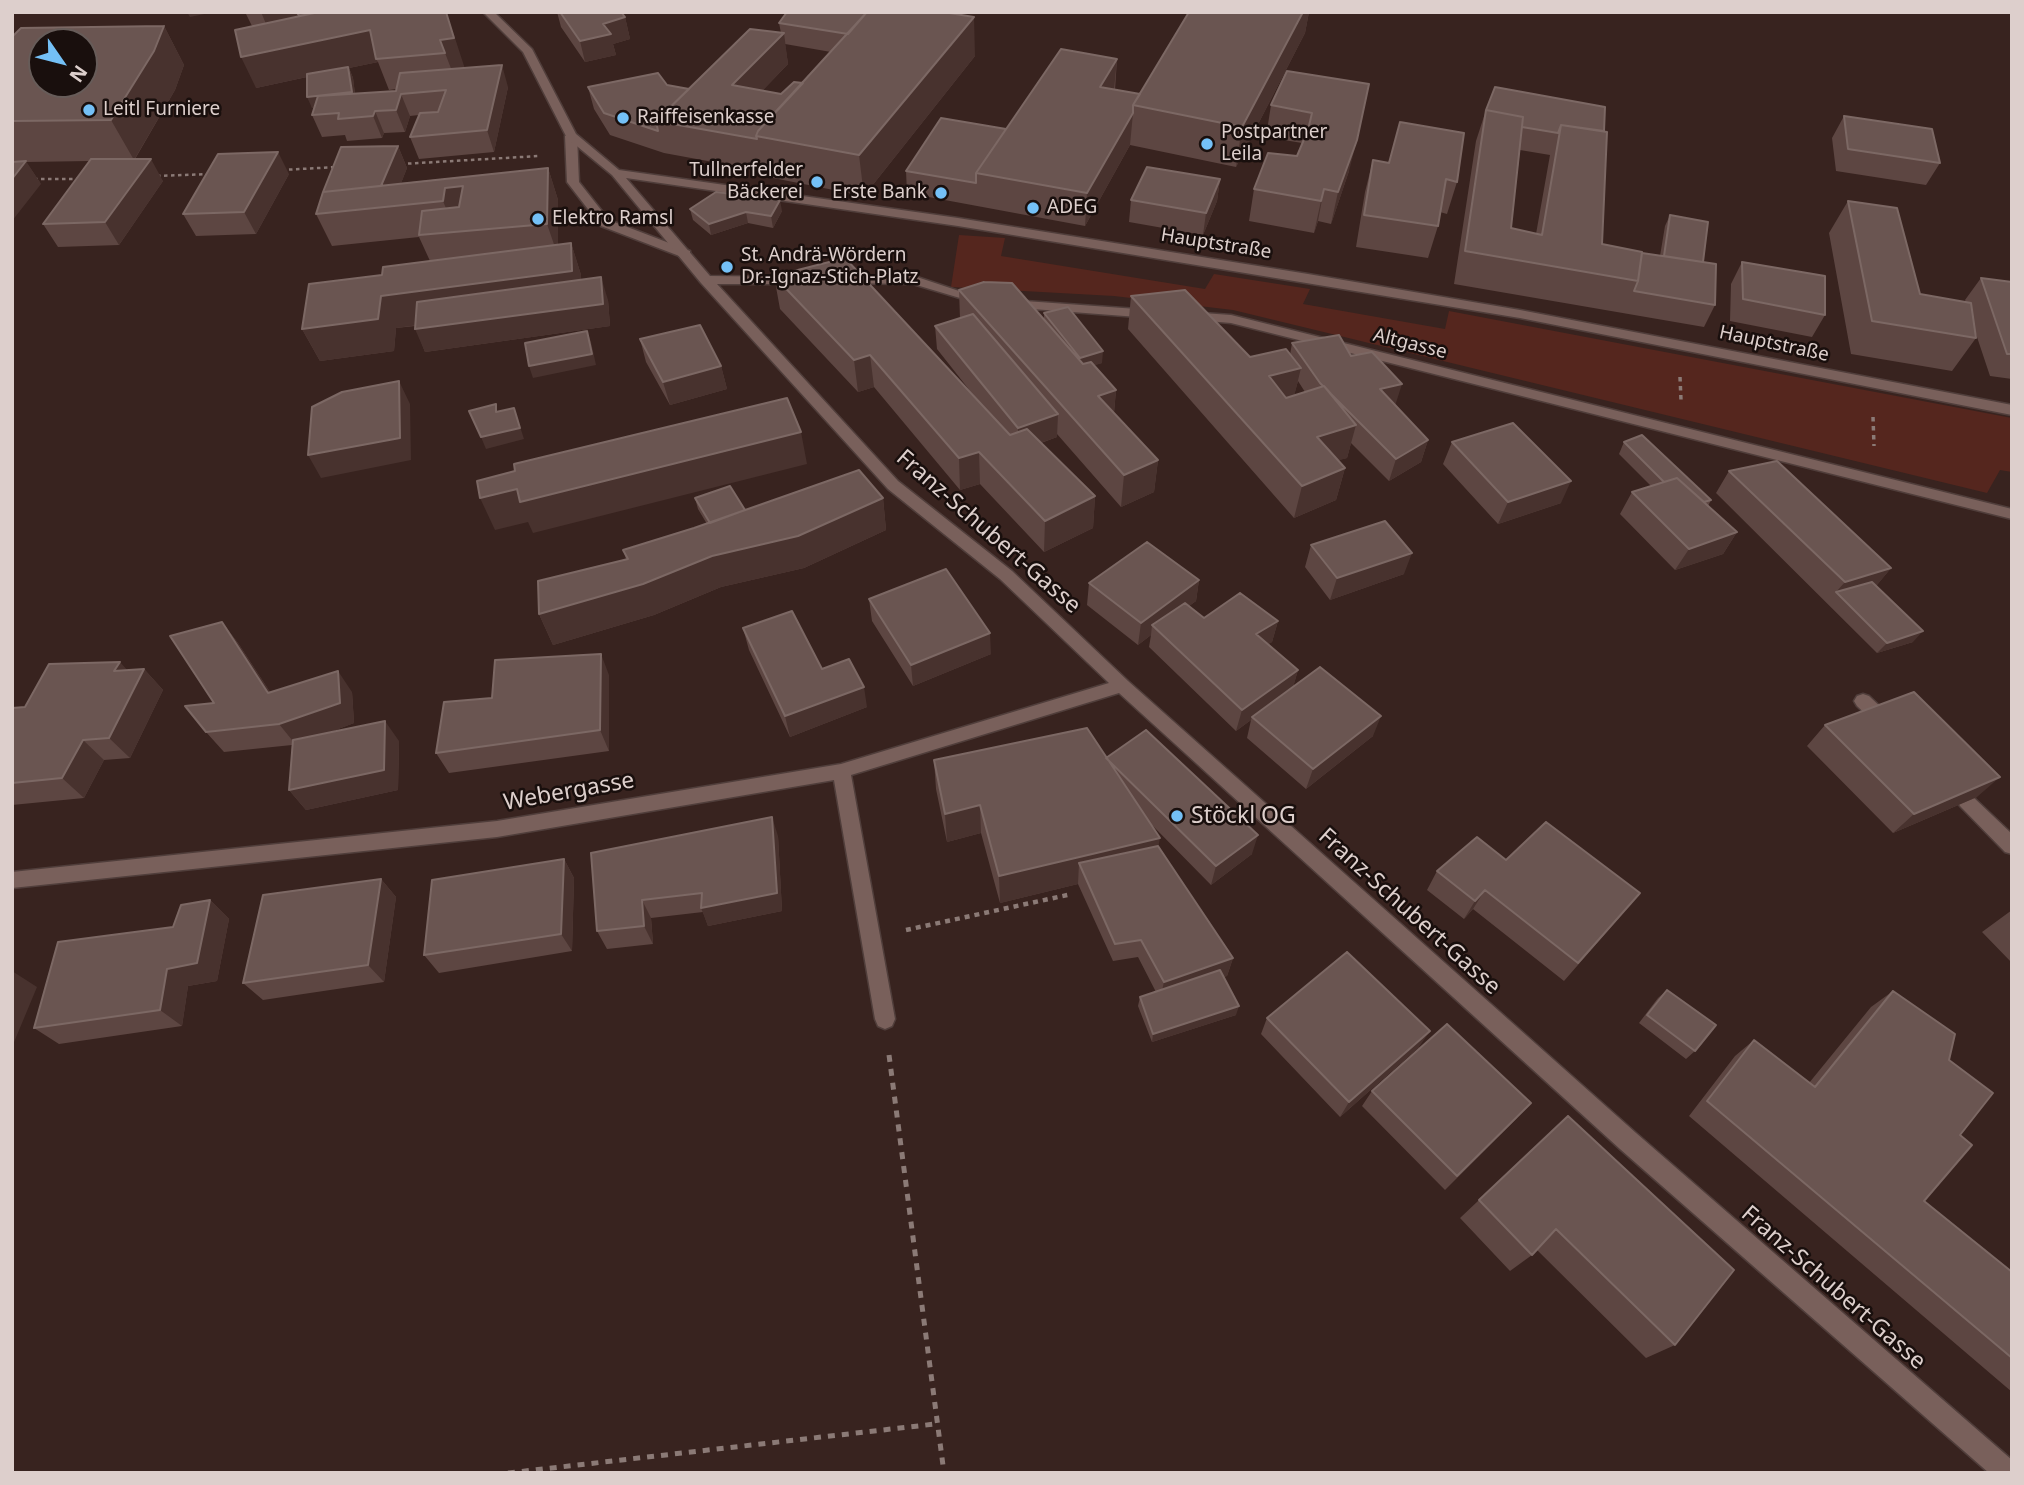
<!DOCTYPE html>
<meta charset="utf-8">
<style>
body{margin:0}
#map{position:relative;width:2024px;height:1485px;overflow:hidden;background:#38231f;font-family:"Noto Sans",sans-serif}
canvas{display:block}
.frame{position:absolute;inset:0;border:14px solid #ddcfcc;pointer-events:none}
.north{position:absolute;left:28px;top:28px;width:70px;height:70px;box-sizing:border-box;background:#190f0d;border:2px solid #675c59;border-radius:50%;rotate:125deg;font-size:19px;font-weight:700;line-height:28px;text-align:center;color:#ddcfcc}
.north::after{content:'';display:block;margin:auto;width:24px;height:32px;background:#74c0f6;clip-path:polygon(50% 0,100% 100%,50% 72%,0 100%)}
</style>
<div id="map">
<canvas width="2024" height="1485"></canvas>
<div class="frame"></div>
<div class="north">N</div>
</div>
<script>
const c = document.querySelector('canvas').getContext('2d');
c.lineJoin = 'round';
function paint(path, color) { c.fillStyle = color; c.fill(path, 'evenodd'); }
const poly = rows => new Path2D(rows.map(r => 'M' + r).join(''));
function stroke(path, color, width, dash) { c.strokeStyle = color; c.lineWidth = width; c.lineCap = dash ? 'butt' : 'round'; c.setLineDash(dash || []); c.stroke(path); }
function write(font, color, halo, rows, align = 'center') {
  c.font = font + ' "Noto Sans",sans-serif'; c.lineWidth = 5; c.setLineDash([]); c.textBaseline = 'middle'; c.strokeStyle = halo; c.fillStyle = color; for (const [text, x, y, turn = 0] of rows) {
    c.save(); c.translate(x, y); c.rotate((+turn || 0) * Math.PI / 180); c.textAlign = isNaN(turn) ? turn : align; if (halo) c.strokeText(text, 0, 0); c.fillText(text, 0, 0); c.restore();
  }
}
paint(poly([
 [959,235,1005,238,1001,256,1205,289,1214,274,1310,289,1303,304,1445,329,1449,311,2012,418,2012,472,2000,470,1987,493,1233,310,1114,296,951,287]
]), '#55261e');
const lane = poly([
 [571,133,577,136,579,182,609,220,690,251,690,257,682,257,601,226,567,182,565,136,571,133],
 [1863,694,1869,696,1887,713,1890,718,1887,723,1875,723,1857,706,1854,701,1857,696,1863,694],
 [1966,793,1972,796,2012,834,2012,854,2005,852,1960,806,1957,801,1960,796,1966,793]
]);
const street = poly([
 [483,12,494,12,532,49,576,134,619,170,958,218,1308,274,1520,310,2012,405,2012,415,1520,318,958,226,626,178,710,276,802,277,803,280,797,284,717,284,898,481,1012,571,1128,681,1636,1133,2012,1460,2012,1473,1989,1473,1620,1149,1119,693,851,775,895,1019,892,1026,885,1029,878,1026,875,1019,834,780,497,837,12,888,12,872,497,821,841,764,1109,683,1000,579,888,489,701,283,612,175,567,138,523,52,483,12],
 [843,276,914,276,986,300,980,304,913,284,838,283,837,280,843,276],
 [1011,300,1151,310,1158,314,1151,318,1006,307,1004,304,1011,300],
 [1189,312,1231,315,2012,509,2012,519,1231,323,1184,319,1182,316,1189,312]
]);
stroke(lane, '#503e3b', 3);
stroke(street, '#503e3b', 3);
stroke(poly([
 [401,164,539,156],
 [282,170,337,167],
 [157,176,211,174],
 [34,179,81,179]
]), '#8b7a76', 2.5, [3.5, 3.5]);
stroke(poly([
 [1680,377,1681,400],
 [1873,417,1874,446]
]), '#8b7a76', 3.5, [4.5, 4.5]);
stroke(poly([
 [906,930,1072,894]
]), '#8b7a76', 4.5, [5, 5]);
stroke(poly([
 [889,1055,944,1473],
 [508,1473,935,1424]
]), '#8b7a76', 5, [7, 7]);
paint(lane, '#79605b');
paint(street, '#79605b');
paint(poly([
 [245,12,446,12,464,68,508,87,494,152,419,159,410,137,419,115,410,116,405,132,384,133,382,138,347,141,345,135,322,137,312,115,314,107,312,108,307,77,256,88,252,26],
 [378,62,389,90,396,89,396,91,355,94,353,78,349,68],
 [557,12,621,12,625,17,630,39,613,44,616,55,585,62,561,27],
 [1189,12,1309,12,1305,33,1236,167,1130,145,1085,226,907,193,906,171,1006,129,1117,59,1115,90,1140,94],
 [953,14,975,56,864,196,763,176,762,171,664,153,610,135,594,109,588,87,667,85,689,89,781,33,779,23],
 [785,44,831,52,803,83,781,94,762,91,788,64],
 [164,26,184,65,175,90,135,159,163,181,119,245,58,247,43,224,90,161,26,162,41,184,12,162,12,37],
 [1287,71,1349,171,1331,224,1318,221,1314,233,1249,221,1254,189,1297,156,1302,143,1266,137,1271,105],
 [1486,110,1604,131,1602,244,1660,256,1665,226,1670,215,1703,262,1715,305,1704,327,1454,284,1476,141],
 [1520,150,1550,155,1536,234,1511,228],
 [1844,116,1940,163,1926,185,1836,171,1832,138],
 [398,146,407,168,401,183,548,168,558,200,558,245,571,243,581,275,581,280,608,300,610,326,425,352,415,326,396,328,394,351,320,361,302,329,382,275,430,261,419,237,332,246,316,214],
 [1373,160,1457,182,1447,214,1440,212,1438,226,1428,258,1356,247,1365,192],
 [289,174,256,234,196,236,183,214],
 [1220,179,1217,201,1203,235,1129,222,1131,200],
 [1848,201,1920,294,1966,302,1965,300,1981,278,2012,282,2012,379,1990,376,1974,328,1976,338,1952,371,1851,354,1829,233],
 [690,209,782,211,773,228,748,223,711,235,693,220],
 [1742,262,1825,315,1812,337,1730,321,1731,284],
 [774,276,982,406,937,349,935,326,960,319,959,290,1044,320,1044,313,1102,363,1094,365,1116,390,1114,413,1158,460,1154,492,1121,507,1057,434,1057,437,1041,443,1095,496,1093,528,1044,552,980,484,960,490,874,387,858,392,780,309],
 [1131,296,1250,357,1290,355,1292,343,1351,356,1428,440,1421,462,1389,481,1351,443,1347,458,1338,460,1345,468,1336,500,1294,518,1128,329],
 [1298,381,1305,392,1294,395],
 [640,339,721,366,727,389,670,405,646,362],
 [1452,442,1561,503,1498,524,1443,464],
 [1624,442,1711,500,1708,506,1737,532,1723,554,1675,570,1620,514,1632,492,1651,486,1619,454],
 [1729,471,1891,568,1876,586,1913,642,1877,653,1716,493],
 [695,498,745,510,883,498,886,530,804,568,721,587,654,615,553,645,539,614,626,559,623,550,707,524,698,509],
 [1311,545,1404,574,1330,600,1305,567],
 [1199,580,1196,601,1189,606,1204,618,1278,621,1272,642,1268,644,1298,670,1293,687,1373,736,1306,789,1247,738,1251,720,1236,731,1149,647,1151,635,1138,645,1087,605,1089,583],
 [869,599,991,654,913,686,872,621],
 [222,622,238,643,270,692,352,692,354,723,330,732,399,741,398,790,306,810,289,790,292,745,224,752,206,732,214,703],
 [743,628,822,669,867,707,790,737,749,650],
 [144,669,163,690,130,758,104,760,84,798,12,805,12,783,25,707,128,670],
 [609,675,609,751,449,773,436,753,492,698],
 [1825,725,1977,797,1893,833,1807,746],
 [1106,757,1252,854,1211,885,1152,825,1158,846,1233,958,1227,976,1223,977,1236,1015,1152,1042,1138,1006,1140,997,1156,992,1138,957,1113,961,1078,884,1000,903,981,833,947,842,936,789,934,760],
 [778,836,782,911,708,926,703,912,651,918,653,944,607,949,597,931,591,853],
 [564,859,574,878,572,951,439,973,424,955],
 [1506,860,1624,912,1564,981,1473,909,1464,919,1427,890,1437,871],
 [381,879,396,897,384,982,263,1000,243,983],
 [210,900,229,919,217,981,188,986,182,1026,59,1044,34,1028],
 [2012,910,2012,963,1982,932],
 [1667,990,1695,1051,1686,1059,1639,1023,1658,998],
 [1893,991,1949,1060,1960,1135,1924,1201,2012,1272,2012,1392,1689,1116,1735,1056,1754,1040,1809,1083,1871,1007],
 [1267,1018,1419,1047,1340,1117,1261,1034],
 [1372,1091,1517,1118,1445,1190,1362,1106],
 [1568,1116,1675,1345,1646,1358,1537,1250,1532,1255,1510,1271,1460,1218]
]), '#5d4642');
paint(poly([
 [187,12,214,12,190,17],
 [261,12,297,12,302,23,269,31],
 [382,12,376,59,378,62,349,68,353,78,356,103,312,108,307,97,348,68,256,88,241,57],
 [446,12,454,35,465,69,452,71,440,40],
 [1303,12,1309,12,1305,33,1236,167,1242,127],
 [625,17,630,39,613,44,616,55,585,62,580,41,603,24],
 [974,17,975,56,864,196,859,155],
 [164,26,184,65,175,90,134,160,111,120],
 [784,33,788,64,738,116,732,85],
 [1117,59,1114,90,1100,87],
 [502,65,508,87,494,152,487,130],
 [401,94,410,116,405,132,396,110],
 [375,111,384,133,382,138,373,116],
 [1133,113,1130,145,1085,226,1087,193],
 [1357,140,1349,171,1331,224,1338,192],
 [398,146,407,168,392,206,325,213],
 [278,152,289,174,256,234,244,212],
 [151,159,163,181,119,245,105,222],
 [26,161,41,184,12,221,12,179],
 [548,168,558,200,558,256,547,224],
 [1220,179,1217,201,1203,235,1206,213],
 [463,186,458,220,456,233,443,201,445,188],
 [1324,189,1318,221,1314,233,1321,201],
 [780,200,782,211,773,228,771,216],
 [746,212,748,223,711,235,709,224],
 [571,243,581,275,582,303,396,328,394,351,320,361,302,329,381,296],
 [601,277,608,300,610,326,425,352,415,329],
 [587,331,591,342,596,365,533,378,529,366],
 [1103,351,1102,363,1080,370,1080,358],
 [870,355,874,387,858,392,854,360],
 [721,366,727,389,670,405,663,382],
 [1301,368,1293,401,1263,409,1269,376],
 [399,381,410,404,411,460,321,478,308,455],
 [1402,384,1395,406,1380,389],
 [1116,390,1113,423,1098,396],
 [514,408,524,439,486,449,481,437],
 [1058,414,1057,437,1018,451,1018,428],
 [1356,425,1347,458,1309,469,1317,437],
 [801,432,807,464,533,533,528,522,495,530,480,498,517,489],
 [1428,440,1421,462,1389,481,1396,459],
 [979,452,980,484,960,490,959,458],
 [1158,460,1154,492,1121,507,1124,475],
 [1345,468,1336,500,1294,518,1302,486],
 [1571,481,1561,503,1498,524,1508,502],
 [1095,496,1093,528,1044,552,1045,521],
 [883,498,886,530,804,568,721,587,654,615,553,645,539,614],
 [1737,532,1723,554,1675,570,1689,549],
 [1412,553,1404,574,1330,600,1337,578],
 [1891,568,1873,590,1836,592,1845,582],
 [1199,580,1196,601,1157,630,1152,625,1151,635,1138,645,1141,623],
 [1278,621,1272,642,1251,655,1256,634],
 [222,622,238,643,284,713,268,693],
 [1923,631,1913,642,1877,653,1887,643],
 [990,633,991,654,913,686,911,665],
 [601,654,609,675,609,751,600,730],
 [120,662,138,682,144,669,163,690,130,758,109,738,114,671],
 [1298,670,1292,691,1252,717,1251,720,1236,731,1242,710],
 [338,671,352,692,354,723,296,745,279,724],
 [864,687,867,707,790,737,785,716],
 [1381,716,1373,736,1306,789,1313,769],
 [385,721,399,741,398,790,306,810,289,790],
 [83,740,104,760,84,798,62,778],
 [2000,777,1977,797,1893,833,1914,814],
 [980,805,981,833,947,842,945,814],
 [772,817,778,836,782,911,708,926,701,908],
 [1258,835,1252,854,1211,885,1216,866],
 [1160,838,1155,865,1079,863,1078,884,1000,903,999,876],
 [564,859,574,878,572,951,561,934],
 [381,879,396,897,384,982,368,965],
 [1485,890,1473,909,1464,919,1475,901],
 [210,900,229,919,217,981,188,986,182,1026,160,1010,167,969],
 [642,900,651,918,653,944,644,926],
 [1233,958,1227,976,1160,999,1164,982],
 [12,971,37,987,12,1047],
 [1239,1006,1236,1015,1152,1042,1153,1034],
 [1430,1031,1419,1047,1340,1117,1349,1102]
]), '#48322e');
const building = poly([
 [297,12,319,12,299,16,297,12],
 [319,12,446,12,454,38,440,40,445,53,376,59,370,30,241,57,235,30,319,12],
 [560,12,621,12,625,17,603,24,611,34,580,41,560,12],
 [787,12,867,12,848,34,779,23,787,12],
 [867,12,943,12,974,17,859,155,756,136,758,131,867,12],
 [1189,12,1303,12,1242,127,1133,105,1189,12],
 [164,26,154,51,111,120,12,121,12,37,21,28,164,26],
 [42,42,84,42,84,84,42,84,42,42],
 [750,29,784,33,732,85,781,94,794,82,803,83,758,131,756,136,757,139,656,121,750,29],
 [1061,49,1117,59,1100,87,1140,94,1133,105,1133,113,1087,193,976,173,1061,49],
 [502,65,487,130,410,137,420,113,438,112,446,90,401,94,396,110,375,111,373,116,338,119,339,113,312,115,318,96,396,91,400,73,502,65],
 [348,67,352,92,307,97,307,74,348,67],
 [1287,71,1369,84,1357,140,1338,192,1324,189,1321,201,1254,189,1268,153,1297,156,1308,130,1312,113,1271,105,1287,71],
 [658,73,667,85,689,89,656,121,658,131,604,113,588,87,658,73],
 [1495,87,1605,107,1604,131,1561,125,1558,133,1522,127,1523,117,1486,110,1495,87],
 [1486,110,1523,117,1511,228,1542,235,1561,125,1607,132,1602,244,1642,252,1638,281,1465,251,1486,110],
 [1844,116,1932,129,1940,163,1848,149,1844,116],
 [941,118,1006,129,976,173,976,183,906,171,941,118],
 [1400,122,1464,133,1457,182,1446,179,1438,226,1364,215,1373,160,1389,163,1400,122],
 [398,146,381,186,323,192,341,147,398,146],
 [278,152,244,212,183,214,218,154,278,152],
 [91,159,151,159,105,222,43,224,91,159],
 [26,161,12,179,12,162,26,161],
 [1147,167,1220,179,1206,213,1131,200,1147,167],
 [548,168,547,224,419,235,422,211,459,207,463,186,445,188,443,201,316,214,323,192,548,168],
 [716,192,780,200,771,216,746,212,709,224,690,209,716,192],
 [1848,201,1897,208,1920,294,1971,303,1976,338,1872,321,1848,201],
 [1670,215,1708,222,1703,262,1664,256,1670,215],
 [571,243,572,271,381,296,378,319,302,329,309,284,382,275,383,267,571,243],
 [1642,253,1716,264,1715,305,1634,291,1638,281,1642,253],
 [845,258,1010,435,1027,429,1095,496,1045,521,979,452,959,458,870,355,854,360,774,276,845,258],
 [1742,262,1825,276,1825,315,1743,299,1742,262],
 [601,277,603,304,415,329,417,302,601,277],
 [1981,278,2012,282,2012,354,2007,354,1981,278],
 [984,282,1012,283,1083,364,1091,362,1116,390,1098,396,1158,460,1124,475,959,290,984,282],
 [1185,290,1250,357,1286,349,1301,368,1269,376,1286,398,1324,386,1356,425,1317,437,1345,468,1302,486,1131,296,1185,290],
 [1068,307,1103,351,1080,358,1044,313,1068,307],
 [973,314,1058,414,1018,428,935,326,973,314],
 [700,325,721,366,663,382,640,339,700,325],
 [587,331,592,354,529,366,525,343,587,331],
 [1339,335,1351,356,1372,352,1402,384,1380,389,1428,440,1396,459,1331,394,1324,386,1323,386,1320,383,1292,343,1339,335],
 [399,381,400,438,308,455,312,407,342,392,399,381],
 [787,398,801,432,520,502,517,489,480,498,477,481,515,471,514,464,787,398],
 [496,404,496,412,514,408,520,428,481,437,469,411,496,404],
 [1513,423,1571,481,1508,502,1452,442,1513,423],
 [1642,435,1711,500,1704,502,1677,478,1664,482,1624,442,1642,435],
 [1777,461,1891,568,1845,582,1729,471,1777,461],
 [859,470,883,498,798,536,712,556,643,584,539,614,538,581,628,559,623,550,694,528,859,470],
 [1677,478,1737,532,1689,549,1632,492,1677,478],
 [730,486,745,510,710,523,695,498,730,486],
 [1385,521,1412,553,1337,578,1311,545,1385,521],
 [1147,542,1199,580,1141,623,1089,583,1147,542],
 [946,569,990,633,911,665,869,599,946,569],
 [1872,582,1923,631,1887,643,1836,592,1872,582],
 [1240,593,1278,621,1256,634,1298,670,1242,710,1152,625,1185,603,1204,618,1240,593],
 [792,611,822,669,849,659,864,687,785,716,743,628,792,611],
 [222,622,268,693,338,671,340,703,279,724,206,732,185,706,214,703,170,636,222,622],
 [601,654,600,730,436,753,444,702,492,698,495,660,601,654],
 [120,662,114,671,144,669,109,738,83,740,62,778,12,783,12,708,25,707,49,664,120,662],
 [1320,667,1381,716,1313,769,1252,717,1320,667],
 [1914,692,2000,777,1914,814,1825,725,1914,692],
 [385,721,384,770,289,790,293,740,385,721],
 [1087,728,1160,838,999,876,980,805,945,814,934,760,1087,728],
 [1146,730,1258,835,1216,866,1106,758,1146,730],
 [772,817,777,893,701,908,702,893,642,900,644,926,597,931,591,853,772,817],
 [1546,822,1640,893,1578,963,1485,890,1475,901,1437,871,1477,837,1506,860,1546,822],
 [1158,846,1233,958,1164,982,1141,940,1115,944,1079,863,1158,846],
 [564,859,561,934,424,955,432,880,564,859],
 [381,879,368,965,243,983,263,895,381,879],
 [210,900,197,963,167,969,160,1010,34,1028,58,942,173,927,181,905,210,900],
 [1347,952,1430,1031,1349,1102,1267,1018,1347,952],
 [1220,970,1239,1006,1153,1034,1140,997,1220,970],
 [1667,990,1716,1025,1695,1051,1647,1015,1667,990],
 [1893,991,1955,1034,1949,1060,1993,1093,1960,1135,1972,1145,1924,1201,2012,1272,2012,1358,1707,1101,1754,1040,1815,1087,1893,991],
 [1447,1024,1531,1103,1457,1176,1372,1091,1447,1024],
 [1568,1116,1734,1270,1675,1345,1556,1229,1532,1255,1479,1200,1568,1116]
]);
paint(building, '#6a5551');
stroke(building, '#7c6864', 2);
for (const [x, y, r, color] of [
 [89,110,7,"#74c0f6"],
 [623,118,7,"#74c0f6"],
 [1207,144,7,"#74c0f6"],
 [817,182,7,"#74c0f6"],
 [941,193,7,"#74c0f6"],
 [1033,208,7,"#74c0f6"],
 [538,219,7,"#74c0f6"],
 [727,267,7,"#74c0f6"],
 [1177,816,7,"#74c0f6"]
]) { const dot = new Path2D(); dot.arc(x, y, r, 0, 2 * Math.PI); c.fillStyle = color; c.fill(dot); stroke(dot, '#190f0d', 2.5); }
write('19px', '#ddcfcc', '#190f0d', [
 ["Leitl Furniere",103,110],
 ["Raiffeisenkasse",637,118],
 ["Postpartner",1221,133],
 ["Leila",1221,155],
 ["Tullnerfelder",803,171,"right"],
 ["Bäckerei",803,193,"right"],
 ["Erste Bank",927,193,"right"],
 ["ADEG",1047,208],
 ["Elektro Ramsl",552,219],
 ["St. Andrä-Wördern",741,256],
 ["Dr.-Ignaz-Stich-Platz",741,278]
], 'left');
write('19px', '#ddcfcc', '#190f0d', [
 ["Hauptstraße",1216,244,9],
 ["Altgasse",1410,344,14],
 ["Hauptstraße",1774,344,12]
]);
write('23px', '#ddcfcc', '#190f0d', [
 ["Franz-Schubert-Gasse",988,532,41],
 ["Webergasse",569,792,-10],
 ["Franz-Schubert-Gasse",1409,912,42],
 ["Franz-Schubert-Gasse",1833,1288,41]
]);
write('23px', '#ddcfcc', '#190f0d', [
 ["Stöckl OG",1191,816]
], 'left');
</script>
